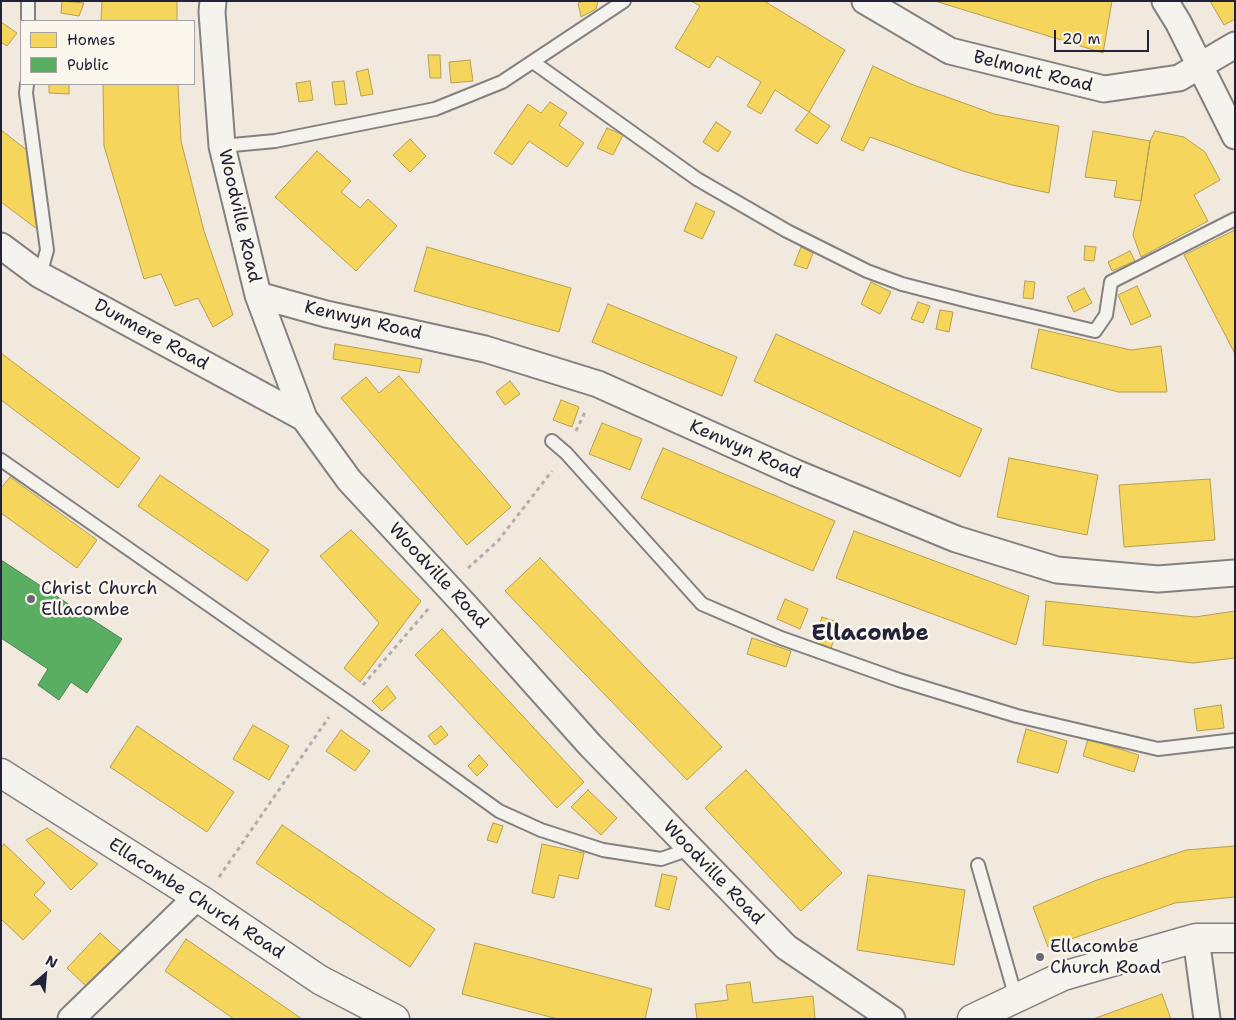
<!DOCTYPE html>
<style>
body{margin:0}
#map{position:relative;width:1236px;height:1020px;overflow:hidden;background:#f1e9de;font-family:"Shantell Sans",sans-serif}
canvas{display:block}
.frame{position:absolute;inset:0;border:2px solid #22223b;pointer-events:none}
.legend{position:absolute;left:20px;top:20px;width:175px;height:65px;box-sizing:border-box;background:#fbf7ec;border:1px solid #a4a2a5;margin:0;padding:6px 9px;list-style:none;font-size:15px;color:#22223b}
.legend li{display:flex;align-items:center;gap:10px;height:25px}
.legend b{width:25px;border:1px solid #a4a2a5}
.north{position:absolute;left:20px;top:950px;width:50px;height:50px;-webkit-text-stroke:4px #fbf7ec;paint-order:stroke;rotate:27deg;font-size:14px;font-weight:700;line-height:20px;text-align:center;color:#22223b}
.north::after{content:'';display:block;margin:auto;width:18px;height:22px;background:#22223b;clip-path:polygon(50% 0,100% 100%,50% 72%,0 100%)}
.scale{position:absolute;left:1054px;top:30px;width:95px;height:22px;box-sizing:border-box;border:2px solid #22223b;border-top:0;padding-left:6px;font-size:15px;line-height:18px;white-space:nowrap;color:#22223b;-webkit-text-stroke:4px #fbf7ec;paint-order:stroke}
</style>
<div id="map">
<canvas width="1236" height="1020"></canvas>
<div class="frame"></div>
<ul class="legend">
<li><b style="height:14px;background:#f6d55c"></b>Homes</li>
<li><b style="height:14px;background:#5aae61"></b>Public</li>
</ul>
<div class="north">N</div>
<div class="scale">20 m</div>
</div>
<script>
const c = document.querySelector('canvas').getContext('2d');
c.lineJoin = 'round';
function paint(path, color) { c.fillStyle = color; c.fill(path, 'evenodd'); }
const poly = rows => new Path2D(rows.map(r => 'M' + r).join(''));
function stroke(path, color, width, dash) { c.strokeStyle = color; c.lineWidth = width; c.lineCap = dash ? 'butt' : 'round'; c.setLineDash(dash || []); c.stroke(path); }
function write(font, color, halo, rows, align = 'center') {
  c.font = font + ' "Shantell Sans",sans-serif'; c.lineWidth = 5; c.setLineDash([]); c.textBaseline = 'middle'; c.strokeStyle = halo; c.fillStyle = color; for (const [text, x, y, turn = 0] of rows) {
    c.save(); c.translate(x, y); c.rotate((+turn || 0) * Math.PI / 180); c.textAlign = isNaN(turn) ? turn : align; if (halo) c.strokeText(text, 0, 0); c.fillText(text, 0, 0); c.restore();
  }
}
const homes = poly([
 [62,1,84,3,79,16,61,13,62,1],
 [102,1,177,1,177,21,101,21,102,1],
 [584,1,598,1,596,9,581,17,578,3,584,1],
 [691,1,764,1,845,50,809,112,775,90,761,114,747,106,761,82,717,56,709,68,675,48,700,6,691,1],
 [935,1,1112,1,1103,53,935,1],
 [1210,1,1235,1,1235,19,1224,25,1210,1],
 [1,22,17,33,7,46,1,42,1,22],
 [428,55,440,55,441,78,430,78,428,55],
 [470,60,473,81,451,83,449,62,470,60],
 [873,66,911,84,994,114,1059,126,1049,193,1012,185,963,171,870,137,863,151,841,140,873,66],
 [368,69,373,94,361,96,356,72,368,69],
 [310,81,313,100,299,102,296,83,310,81],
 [344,81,347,104,335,105,332,82,344,81],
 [49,84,69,84,69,94,49,93,49,84],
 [103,84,178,84,181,141,204,231,233,315,213,327,198,298,175,306,161,274,144,279,104,146,103,84],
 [550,102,567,113,559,125,584,143,567,167,529,141,512,165,494,153,528,104,541,113,550,102],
 [809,112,830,126,817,144,795,130,809,112],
 [716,122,731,132,718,152,703,142,716,122],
 [607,128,623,135,613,155,597,148,607,128],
 [1,130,28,151,37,229,1,202,1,130],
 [1093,131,1150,141,1141,201,1114,197,1117,181,1085,177,1093,131],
 [1155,131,1184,137,1205,152,1220,180,1194,195,1208,221,1141,257,1133,235,1141,201,1150,141,1155,131],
 [410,139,426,156,410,172,393,155,410,139],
 [317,151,351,181,341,192,360,208,368,199,397,226,356,271,275,197,317,151],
 [696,203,715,212,702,239,684,231,696,203],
 [1235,230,1235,354,1184,255,1235,230],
 [1085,246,1096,247,1094,261,1084,260,1085,246],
 [427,247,571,288,559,332,414,291,427,247],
 [801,247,813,253,807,269,794,265,801,247],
 [1130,251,1135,261,1112,271,1108,262,1130,251],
 [1025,281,1035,282,1033,299,1023,298,1025,281],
 [871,282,891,292,880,314,861,304,871,282],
 [1137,286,1151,316,1131,325,1118,295,1137,286],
 [1084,288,1092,303,1074,312,1067,297,1084,288],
 [918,302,930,306,923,323,911,319,918,302],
 [608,304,737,357,722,396,592,342,608,304],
 [940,310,953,312,949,332,936,329,940,310],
 [1039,329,1131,350,1161,346,1167,392,1118,392,1031,368,1039,329],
 [776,334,982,429,960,477,754,381,776,334],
 [335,344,422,359,419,373,333,359,335,344],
 [1,353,140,458,118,488,1,400,1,353],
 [399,376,511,507,467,545,341,398,366,377,379,393,399,376],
 [510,381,520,394,505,405,496,392,510,381],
 [561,400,579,407,572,427,553,420,561,400],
 [602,423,642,439,630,470,589,454,602,423],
 [663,448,835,521,813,571,641,498,663,448],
 [1009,458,1098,475,1087,535,997,517,1009,458],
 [160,475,269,550,247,581,138,506,160,475],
 [10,477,97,540,77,568,1,513,1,488,10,477],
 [1210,479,1215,540,1124,547,1119,485,1210,479],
 [351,530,421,601,360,682,344,668,379,623,320,556,351,530],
 [854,531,1029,596,1016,645,836,578,854,531],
 [540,558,722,747,687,780,505,591,540,558],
 [785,599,808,609,800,629,777,619,785,599],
 [1046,601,1195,617,1235,611,1235,658,1193,663,1043,645,1046,601],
 [822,617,840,623,831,648,814,642,822,617],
 [442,629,584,782,557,808,415,655,442,629],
 [752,638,791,651,786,667,747,654,752,638],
 [387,686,396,698,382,711,372,701,387,686],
 [1221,705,1224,728,1197,731,1194,709,1221,705],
 [253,725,289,746,269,780,233,759,253,725],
 [137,726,234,792,207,832,110,767,137,726],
 [441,726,448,735,435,745,428,736,441,726],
 [1026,729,1067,741,1058,773,1017,762,1026,729],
 [341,730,370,751,355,771,326,751,341,730],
 [1088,739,1139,755,1134,772,1083,756,1088,739],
 [479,755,488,765,477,776,468,766,479,755],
 [746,770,842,873,801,911,705,808,746,770],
 [588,790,617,818,601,835,571,807,588,790],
 [493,823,503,826,497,843,487,840,493,823],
 [282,825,435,929,410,967,256,863,282,825],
 [47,828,98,864,71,890,26,840,47,828],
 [4,844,45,883,34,895,51,911,23,940,1,919,1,848,4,844],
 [542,844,584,853,578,879,559,875,554,898,532,893,542,844],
 [1235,846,1235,897,1175,903,1048,947,1033,907,1097,880,1186,850,1235,846],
 [662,874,677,877,669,910,655,906,662,874],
 [868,875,965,890,954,965,857,950,868,875],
 [100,933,121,952,87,987,67,968,100,933],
 [186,939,302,1019,234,1019,165,971,186,939],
 [475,943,652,989,645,1019,558,1019,462,994,475,943],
 [750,982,753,1003,813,996,815,1019,697,1019,695,1004,728,1000,726,985,750,982],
 [1162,994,1171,1019,1093,1019,1162,994]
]);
paint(homes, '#f6d55c');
stroke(homes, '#b69f52', 1);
const public = poly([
 [1,560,122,639,87,693,71,682,59,700,38,685,48,669,1,638,1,560]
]);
paint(public, '#5aae61');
stroke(public, '#498456', 1);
const service = poly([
 [28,21,28,1],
 [533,62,697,179,787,231,867,271,902,284,972,302,1095,331,1106,315,1111,282,1235,219],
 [27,84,26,93,47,250,40,275],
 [222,146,275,141,435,109,502,82,624,1],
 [552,441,566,453,702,604,781,638,899,680,1017,716,1158,749,1235,740],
 [1,460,348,702,499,811,541,830,603,850,661,859,690,849],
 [978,865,1016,998]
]);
const minor = poly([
 [213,1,212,12,222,146,258,295,304,418,349,480,464,604,590,745,786,947,892,1019],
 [865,1,950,51,1104,89,1179,78,1235,45],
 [1165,1,1178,22,1235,136],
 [1,246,40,275,304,418],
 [258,295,326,314,485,349,598,384,796,473,956,539,1057,570,1158,579,1235,573],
 [1196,938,1207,1019],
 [71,1019,197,897]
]);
const tertiary = poly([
 [1,773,203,901,320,980,395,1019],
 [972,1019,1063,976,1196,938,1235,938]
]);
stroke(service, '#848080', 16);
stroke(minor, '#848080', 29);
stroke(tertiary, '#848080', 31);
stroke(poly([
 [576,431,586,410],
 [468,568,498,541,552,471],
 [363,685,429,608],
 [219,877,329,717]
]), '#b0aead', 3, [4, 4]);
stroke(service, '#f5f3ee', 12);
stroke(minor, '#f5f3ee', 25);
stroke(tertiary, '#f5f3ee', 28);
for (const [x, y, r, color] of [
 [31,599,5,"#6a6874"],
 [1040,957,5,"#6a6874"]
]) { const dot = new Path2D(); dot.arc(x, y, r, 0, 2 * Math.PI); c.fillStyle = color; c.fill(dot); stroke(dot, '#fbf7ec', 2); }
write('18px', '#22223b', '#fbf7ec', [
 ["Belmont Road",1033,72,14],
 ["Woodville Road",239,216,77],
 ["Kenwyn Road",363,321,13],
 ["Dunmere Road",151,335,29],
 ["Kenwyn Road",745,450,24],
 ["Woodville Road",438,576,47],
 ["Woodville Road",713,873,46],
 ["Ellacombe Church Road",196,899,33]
]);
write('18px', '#22223b', '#fbf7ec', [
 ["Christ Church",41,589],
 ["Ellacombe",41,610],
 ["Ellacombe",1050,947],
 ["Church Road",1050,968]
], 'left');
write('bold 22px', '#22223b', '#fbf7ec', [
 ["Ellacombe",870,634]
]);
</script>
